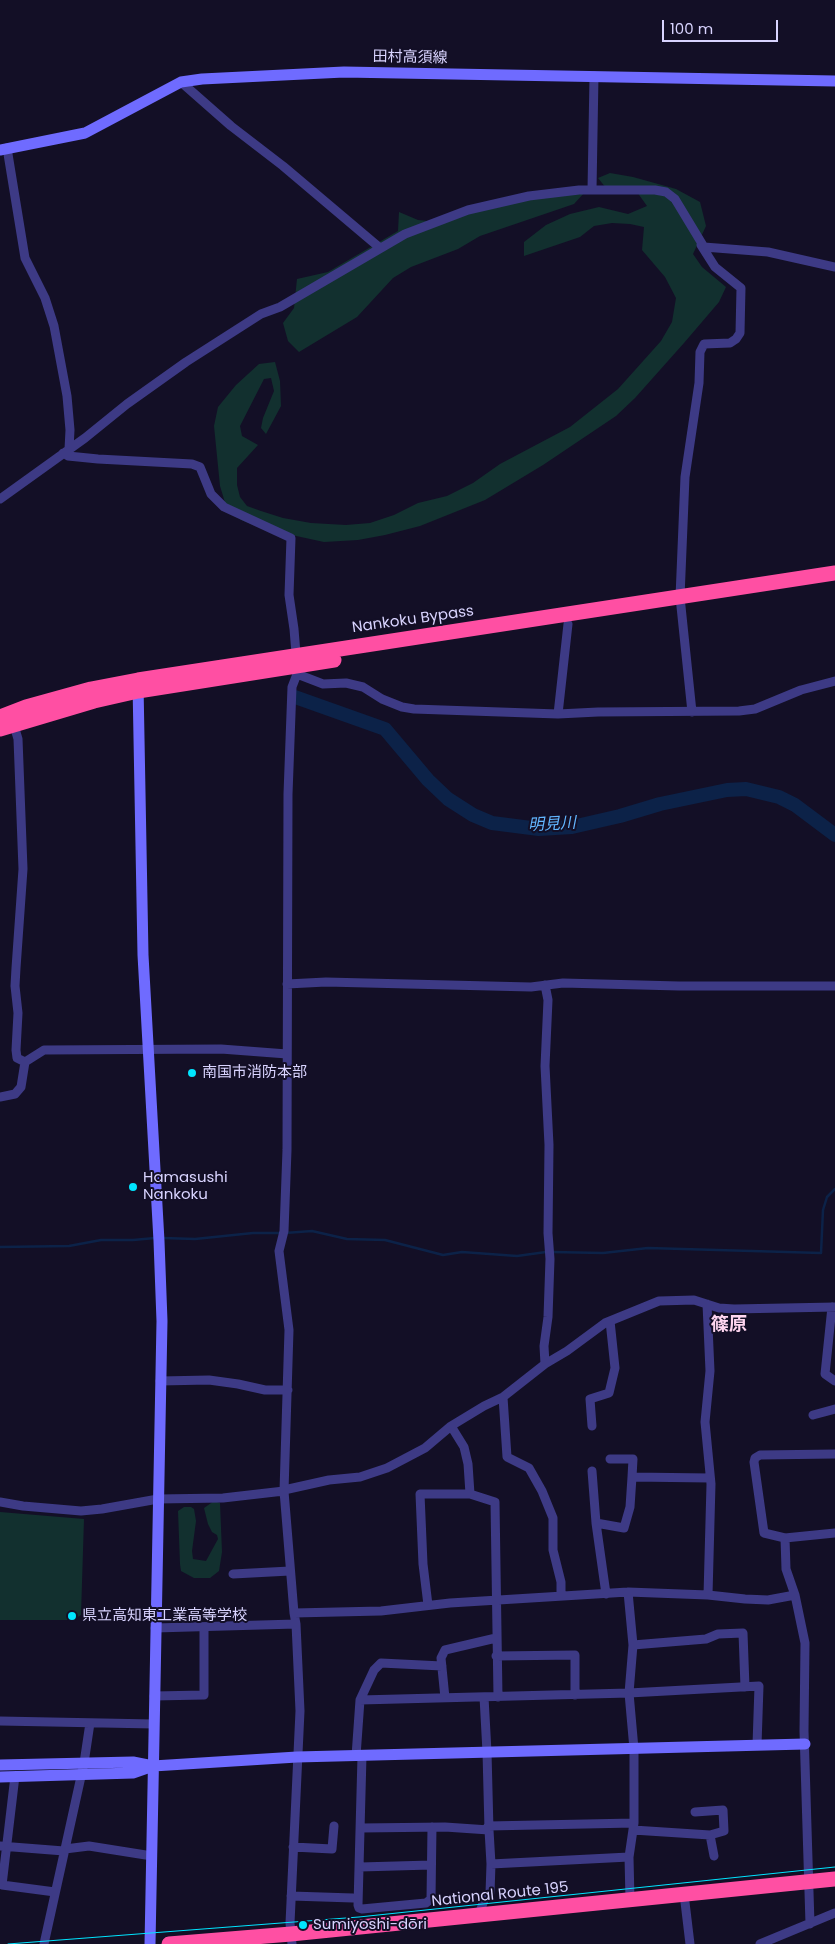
<!DOCTYPE html>
<meta charset="utf-8">
<style>
body{margin:0}
#map{position:relative;width:835px;height:1944px;overflow:hidden;background:#130f26;font-family:Poppins,sans-serif}
canvas{display:block}
.scale{position:absolute;left:662px;top:20px;width:116px;height:22px;box-sizing:border-box;border:2px solid #d9d4ff;border-top:0;padding-left:6px;font-size:15px;line-height:18px;white-space:nowrap;color:#d9d4ff;-webkit-text-stroke:4px #130f26;paint-order:stroke}
</style>
<div id="map">
<canvas width="835" height="1944"></canvas>
<div class="scale">100 m</div>
</div>
<script>
const c = document.querySelector('canvas').getContext('2d');
c.lineJoin = 'round';
function paint(path, color) { c.fillStyle = color; c.fill(path, 'evenodd'); }
const poly = rows => new Path2D(rows.map(r => 'M' + r).join(''));
function stroke(path, color, width, dash) { c.strokeStyle = color; c.lineWidth = width; c.lineCap = dash ? 'butt' : 'round'; c.setLineDash(dash || []); c.stroke(path); }
function write(font, color, halo, rows, align = 'center') {
  c.font = font + ' Poppins,"Noto Sans JP",sans-serif'; c.lineWidth = 4; c.setLineDash([]); c.textBaseline = 'middle'; c.strokeStyle = halo; c.fillStyle = color; for (const [text, x, y, turn = 0] of rows) {
    c.save(); c.translate(x, y); c.rotate((+turn || 0) * Math.PI / 180); c.textAlign = isNaN(turn) ? turn : align; if (halo) c.strokeText(text, 0, 0); c.fillText(text, 0, 0); c.restore();
  }
}
paint(poly([
 [610,173,633,177,676,189,700,202,706,226,693,254,702,267,726,287,719,302,684,343,635,398,616,416,543,465,485,500,420,526,385,535,358,540,324,542,264,529,241,520,227,509,220,486,214,426,218,407,236,385,259,364,275,362,280,381,281,406,266,434,261,428,263,418,274,391,271,378,264,379,240,426,242,436,258,445,237,468,237,485,240,497,247,506,261,511,283,518,311,523,346,525,370,523,394,515,418,503,447,496,473,483,500,464,570,427,618,389,661,341,672,322,676,298,665,277,642,250,644,227,630,224,612,223,594,226,580,237,524,256,524,242,546,225,570,214,599,207,628,214,647,206,637,192,606,188,598,178],
 [585,192,574,204,480,236,458,249,411,267,393,278,357,317,299,352,288,341,283,323,294,308,297,279,328,272,398,231,399,212,418,220,437,222,491,205],
 [214,1501,220,1503,222,1552,219,1571,210,1578,194,1578,181,1571,180,1564,178,1511,184,1507,191,1507,194,1509,196,1521,192,1551,193,1559,206,1561,218,1539,217,1535,212,1532,208,1524,204,1508],
 [0,1512,84,1519,81,1615,73,1620,0,1620]
]), '#12302f');
stroke(poly([
 [285,1233,312,1231,347,1239,385,1240,443,1255,462,1252,517,1256,546,1252],
 [163,1238,195,1239,253,1233,280,1233],
 [0,1247,69,1246,101,1240,133,1240,155,1238],
 [552,1252,603,1253,648,1248,821,1253,823,1210,827,1197,835,1189]
]), '#0c2248', 2.5);
stroke(poly([
 [295,697,385,729,428,780,448,799,473,815,492,823,539,829,572,827,620,816,660,804,727,790,746,789,779,797,795,805,835,835]
]), '#0c2248', 14);
stroke(poly([
 [181,82,231,126,283,166,380,248],
 [7,148,25,258,45,298,54,326,67,396,70,430,69,449],
 [592,190,594,76],
 [63,453,68,456,98,459,192,464,200,467,211,494,224,507,291,538,289,595,294,629,297,666,297,674,292,687,288,794,287,1150,284,1231,279,1251,289,1330,284,1491,294,1613,296,1624,300,1711,290,1923,292,1944],
 [0,499,85,438,127,404,186,362,261,314,280,307,405,234,468,210,529,196,579,190,655,190,666,192,675,199,704,247,768,252,835,267],
 [297,674,323,684,346,683,363,687,382,699,402,707,414,709,558,714,598,712,739,711,755,709,801,690,835,681],
 [692,712,680,597,685,477,699,383,700,352,704,344,730,343,736,339,740,333,741,288,715,267,701,245],
 [558,714,568,624],
 [13,722,18,739,23,869,16,968,15,986,18,1013,16,1050,17,1058,25,1062],
 [287,984,326,982,531,987,563,983,679,986,835,986],
 [545,985,548,1000,545,1066,549,1145,548,1233,550,1259,548,1317,544,1346,545,1364],
 [25,1062,44,1050,221,1049,287,1054],
 [0,1097,15,1094,21,1087,25,1062],
 [707,1304,710,1371,705,1422,711,1484,708,1595],
 [832,1307,825,1374,835,1381],
 [160,1381,209,1380,238,1384,265,1390,288,1390],
 [503,1397,507,1457,529,1468,542,1491,553,1518,553,1550,561,1582,561,1596],
 [813,1415,835,1409],
 [592,1426,590,1399,609,1393,615,1368,610,1321],
 [610,1459,633,1459,632,1477],
 [592,1471,596,1523],
 [284,1490,329,1480,360,1477,387,1468,425,1448,451,1426,484,1406,503,1397,545,1364,567,1351,605,1323,659,1301,694,1300,719,1308,734,1309,835,1307],
 [470,1494,495,1502,498,1697],
 [0,1502,23,1506,81,1511,102,1509,158,1499,223,1498,284,1491],
 [785,1538,764,1533,754,1462,755,1458,760,1455,835,1454],
 [233,1574,290,1571],
 [628,1592,633,1645,629,1693,634,1749,634,1823,629,1857,630,1900],
 [606,1594,596,1523,624,1528,630,1507,632,1477,710,1478],
 [428,1605,423,1564,420,1494,470,1494,468,1464,464,1447,451,1426],
 [294,1613,381,1611,450,1603,628,1592,708,1595,745,1599,768,1600,795,1595],
 [155,1628,296,1624],
 [633,1645,706,1639,718,1634,743,1633,745,1687],
 [496,1656,575,1655,575,1695],
 [154,1696,204,1695,204,1627],
 [484,1697,487,1752,489,1830],
 [445,1698,441,1658,445,1650,496,1638],
 [360,1700,629,1693,759,1686,757,1745],
 [0,1721,154,1724],
 [356,1756,360,1700,374,1670,381,1663,442,1666],
 [362,1756,358,1905,359,1908,362,1909,426,1903,431,1899,432,1827],
 [15,1776,2,1885,55,1892],
 [488,1826,634,1823],
 [361,1828,445,1827,489,1830,491,1864,490,1893,484,1900,479,1915],
 [633,1830,710,1835,724,1831,723,1810,695,1812],
 [710,1835,714,1856],
 [0,1846,64,1851],
 [293,1847,332,1849,334,1826],
 [65,1849,89,1846,152,1856],
 [491,1864,629,1857],
 [360,1867,431,1865],
 [684,1894,690,1944],
 [291,1896,353,1898],
 [810,1924,804,1731,805,1643,795,1595,786,1569,785,1538,835,1533],
 [44,1944,84,1763,90,1723],
 [760,1944,835,1913]
]), '#3d3a85', 9);
stroke(poly([
 [0,150,85,133,181,82,202,79,344,72,835,81],
 [138,684,143,955,159,1241,162,1321,150,1944],
 [0,1765,133,1762,153,1766,297,1757,805,1744],
 [0,1777,133,1773,153,1766]
]), '#6f6bff', 11);
stroke(poly([
 [0,717,26,707,91,689,138,680,835,573],
 [0,729,94,701,138,691,334,660],
 [169,1944,291,1934,835,1879]
]), '#ff4fa3', 15);
stroke(poly([
 [8,1944,359,1917,835,1867]
]), '#00e5ff', 1);
for (const [x, y, r, color] of [
 [192,1073,5,"#00e5ff"],
 [133,1187,5,"#00e5ff"],
 [72,1616,5,"#00e5ff"],
 [303,1925,5,"#00e5ff"]
]) { const dot = new Path2D(); dot.arc(x, y, r, 0, 2 * Math.PI); c.fillStyle = color; c.fill(dot); stroke(dot, '#130f26', 2); }
write('15px', '#d9d4ff', '#130f26', [
 ["田村高須線",410,58,1],
 ["Nankoku Bypass",413,620,-8],
 ["National Route 195",500,1895,-6]
]);
write('15px', '#d9d4ff', '#130f26', [
 ["南国市消防本部",202,1073],
 ["Hamasushi",143,1178],
 ["Nankoku",143,1195],
 ["県立高知東工業高等学校",82,1616],
 ["Sumiyoshi-dōri",313,1925]
], 'left');
write('italic 16px', '#62b6ff', '#130f26', [
 ["明見川",552,825,-3]
]);
write('bold 18px', '#ffd6f0', '#130f26', [
 ["篠原",729,1325]
]);
</script>
